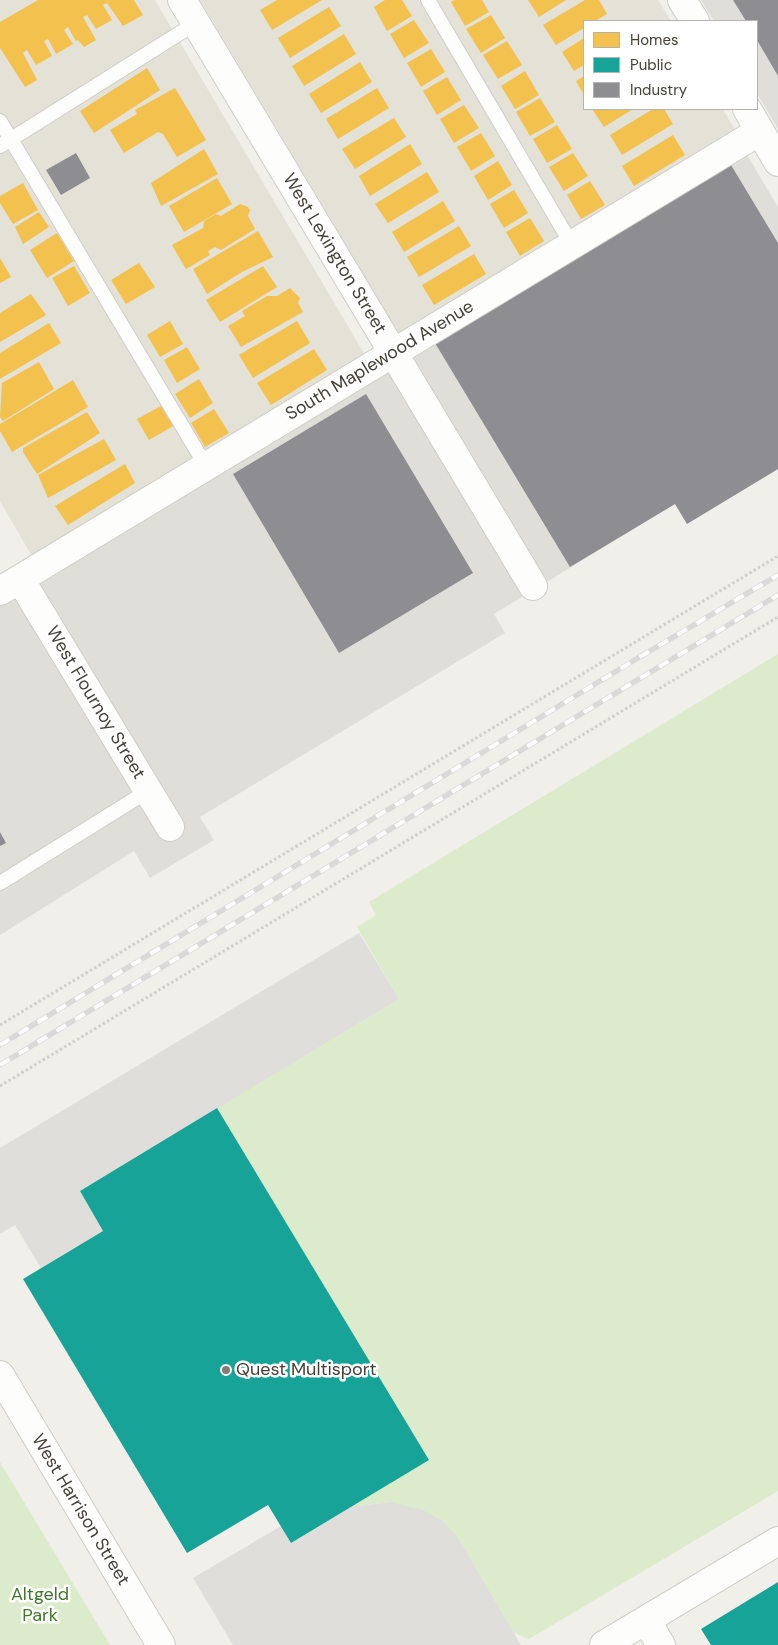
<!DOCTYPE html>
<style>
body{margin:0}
#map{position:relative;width:778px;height:1645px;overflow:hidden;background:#f0efea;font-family:"DM Sans",sans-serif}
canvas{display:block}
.legend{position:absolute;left:583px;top:20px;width:175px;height:90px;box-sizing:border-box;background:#fff;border:1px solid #b5b3af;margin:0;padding:6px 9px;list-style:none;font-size:15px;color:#464136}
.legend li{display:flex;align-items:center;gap:10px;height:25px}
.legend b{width:25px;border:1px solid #b5b3af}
</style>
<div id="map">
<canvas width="778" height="1645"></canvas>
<ul class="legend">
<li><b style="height:14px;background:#f2c14e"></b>Homes</li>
<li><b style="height:14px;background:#17a398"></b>Public</li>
<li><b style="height:14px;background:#8d8d92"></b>Industry</li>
</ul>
</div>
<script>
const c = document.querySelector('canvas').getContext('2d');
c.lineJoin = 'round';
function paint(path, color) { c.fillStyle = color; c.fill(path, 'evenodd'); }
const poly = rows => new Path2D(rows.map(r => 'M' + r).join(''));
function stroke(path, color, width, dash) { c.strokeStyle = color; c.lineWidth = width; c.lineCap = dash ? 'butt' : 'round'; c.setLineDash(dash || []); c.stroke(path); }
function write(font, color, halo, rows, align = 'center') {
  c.font = font + ' "DM Sans",sans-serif'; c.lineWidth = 5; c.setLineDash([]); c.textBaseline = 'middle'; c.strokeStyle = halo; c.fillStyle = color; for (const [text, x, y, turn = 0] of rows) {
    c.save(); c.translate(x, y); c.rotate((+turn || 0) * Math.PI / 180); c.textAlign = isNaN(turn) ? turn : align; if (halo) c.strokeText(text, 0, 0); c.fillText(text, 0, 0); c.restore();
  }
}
paint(poly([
 [0,0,155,0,365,355,36,552,33,558,0,501],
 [200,0,658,0,671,21,584,21,584,109,723,109,738,135,401,337]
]), '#e4e1d7');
paint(poly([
 [701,0,778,0,778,129,757,94,757,21,714,21],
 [743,148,778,207,778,469,687,524,675,504,494,614,505,633,200,817,214,840,150,878,134,851,0,935,0,605]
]), '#e0ded8');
paint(poly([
 [778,654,778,1491,529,1639,514,1633,459,1539,391,1502,350,1507,428,1460,217,1108,399,999,357,927,376,915,369,902],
 [0,1462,110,1645,0,1645]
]), '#dbebcb');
paint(poly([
 [359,933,399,999,80,1191,103,1231,41,1268,15,1225,0,1234,0,1148],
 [391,1502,423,1510,442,1521,459,1539,521,1645,233,1645,193,1578,281,1526,350,1507]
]), '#dfdeda');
paint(poly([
 [38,0,134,0,143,15,123,26,107,3,103,5,112,20,96,29,87,15,83,17,96,40,84,47,78,40,76,41,68,27,64,30,73,44,56,54,48,39,44,41,52,56,36,65,27,50,23,53,37,80,25,87,0,48,0,22],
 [277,0,322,0,272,30,260,10],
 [385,0,402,0,412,16,387,31,374,7],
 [455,0,482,0,489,12,465,26,451,2],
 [528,0,566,0,539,17],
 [585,0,599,0,607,14,595,21,584,21,584,28,556,45,543,25],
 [329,7,341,26,290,58,278,38],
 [491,15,505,38,481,53,466,29],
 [414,20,429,43,404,58,390,34],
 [344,34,356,54,304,86,292,66],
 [584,38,584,65,574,71,562,52],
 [507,41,522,65,498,79,483,55],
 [431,49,445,72,421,87,407,63],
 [360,62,372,82,321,113,309,94],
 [147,68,160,90,94,133,80,111],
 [525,71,539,95,515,109,501,86],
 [584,76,584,95,576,81],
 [447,77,461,100,437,115,423,91],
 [175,88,206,140,177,157,163,134,158,132,124,153,110,130,137,114,135,110],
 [377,88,389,108,338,139,326,119],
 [540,98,555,122,530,136,516,112],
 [464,105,479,128,454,143,440,119],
 [592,109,633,109,604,127],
 [653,109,664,109,673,124,622,155,610,135],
 [394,118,406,137,355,169,342,149],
 [557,125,572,149,547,163,533,139],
 [481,133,495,156,471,171,457,147],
 [673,135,685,155,634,186,622,166],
 [410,144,422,164,370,196,359,176],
 [204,149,218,174,161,206,151,183],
 [573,153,588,176,564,191,549,167],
 [498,161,512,185,488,200,474,176],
 [427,172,439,192,388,223,375,204],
 [217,178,232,204,184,232,169,206],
 [590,181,605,205,581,219,567,195],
 [23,183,38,210,13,224,0,203,0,196],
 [514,190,528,213,504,228,490,204],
 [443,201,455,221,404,252,392,232],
 [240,204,248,207,250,210,248,216,255,229,221,250,215,247,208,251,210,255,186,269,172,245,203,228,204,221,216,214,221,216],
 [39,212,49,227,23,244,15,227],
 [530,218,544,241,520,256,506,232],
 [459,226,471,246,419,277,407,257],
 [258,231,273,257,242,272,207,294,193,269],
 [57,233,74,261,47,278,30,250],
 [474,254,486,274,434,305,422,285],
 [0,258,11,277,0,283],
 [139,263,155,287,126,304,111,280],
 [74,266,90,293,68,306,52,278],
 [263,266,277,287,220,322,206,300],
 [290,288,300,298,298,303,303,312,241,347,228,326,245,316,242,311,267,296,277,296],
 [31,294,46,315,0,342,0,313],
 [170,321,183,344,160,357,147,335],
 [297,321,310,343,253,378,239,355],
 [49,323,61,343,0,379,0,353],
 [187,347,200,369,177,383,164,360],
 [314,349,327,370,271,405,257,383],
 [39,362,54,389,3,421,0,417,2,383],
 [199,379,213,403,190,418,175,394],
 [73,380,88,407,12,452,0,431,0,424],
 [161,406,173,426,149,440,137,419],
 [214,409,229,433,205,447,191,423],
 [87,412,100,433,37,474,23,452,23,448],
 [104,439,116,460,48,498,38,475],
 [125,464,135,483,68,525,55,506]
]), '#f2c14e');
paint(poly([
 [217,1108,429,1460,291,1543,268,1505,187,1553,23,1279,103,1231,80,1191],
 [778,1582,778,1645,711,1645,701,1629]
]), '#17a398');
paint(poly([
 [733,0,778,0,778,76,757,40,757,21,746,21],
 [76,153,90,178,61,195,46,170],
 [731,165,778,243,778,469,687,524,675,504,570,567,435,343],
 [366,394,473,573,339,653,233,474],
 [0,832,6,843,0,846]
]), '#8d8d92');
const service = poly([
 [428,0,572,245],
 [0,121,206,466],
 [0,146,196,23],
 [0,883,148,791]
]);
const minor = poly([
 [182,0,533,586],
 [682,0,695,21],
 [747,109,778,162],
 [20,579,170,827],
 [0,591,760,131],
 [646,1620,661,1645],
 [604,1645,778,1541]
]);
const tertiary = poly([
 [0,1375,161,1645]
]);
stroke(service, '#cecdc7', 16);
stroke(minor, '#cecdc7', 30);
stroke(tertiary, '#cecdc7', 30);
stroke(poly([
 [0,1025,778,556],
 [0,1086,778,617]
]), '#d1cfcb', 3, [2.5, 2.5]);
stroke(service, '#fdfdfc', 14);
stroke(minor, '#fdfdfc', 28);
stroke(tertiary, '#fdfdfc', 28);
const rail = poly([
 [0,1045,633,661,778,575],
 [0,1065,778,595]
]);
stroke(rail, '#d9d9d8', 5.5);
stroke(rail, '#fff', 4, [11]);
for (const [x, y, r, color] of [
 [226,1370,5,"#827e75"]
]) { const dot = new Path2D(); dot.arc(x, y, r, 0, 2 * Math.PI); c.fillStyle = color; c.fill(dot); stroke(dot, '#fff', 2); }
write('18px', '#464136', '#fff', [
 ["West Lexington Street",334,254,59],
 ["South Maplewood Avenue",380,361,-31],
 ["West Flournoy Street",95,703,59],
 ["West Harrison Street",80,1510,59]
]);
write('18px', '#464136', '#fff', [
 ["Quest Multisport",236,1370]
], 'left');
write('18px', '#40772a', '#fff', [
 ["Altgeld",40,1595],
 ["Park",40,1616]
]);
</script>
